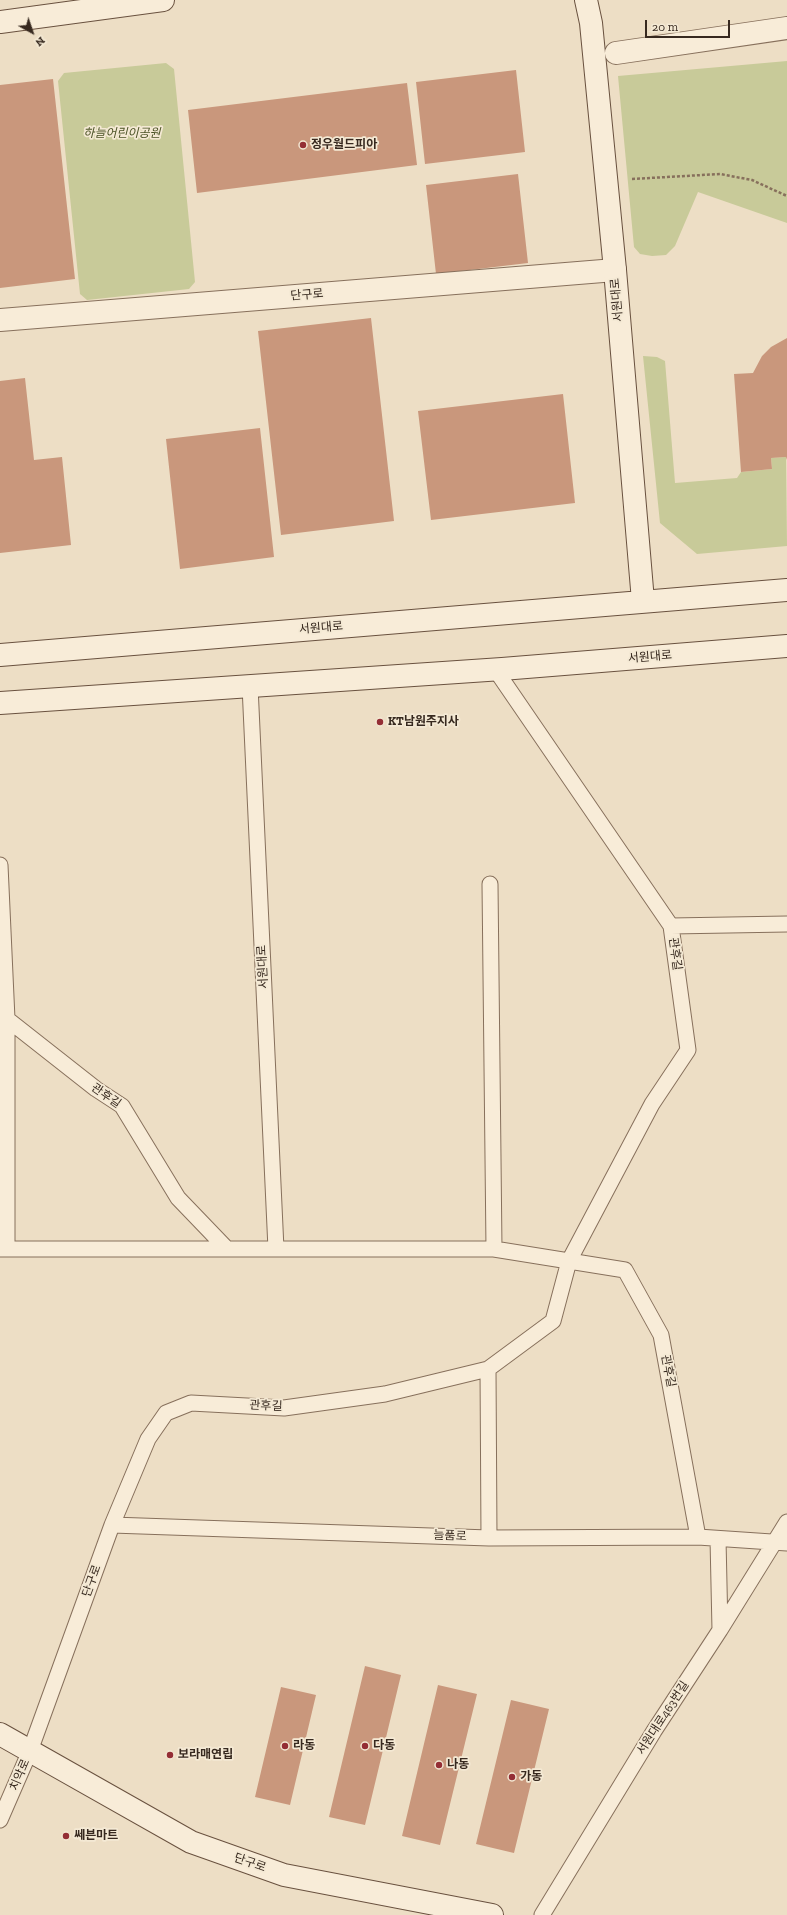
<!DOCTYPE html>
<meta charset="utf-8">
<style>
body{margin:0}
#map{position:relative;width:787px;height:1915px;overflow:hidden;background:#eddec5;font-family:"Zilla Slab",serif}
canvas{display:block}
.north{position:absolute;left:12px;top:12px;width:40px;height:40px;-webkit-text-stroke:3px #f4e9d4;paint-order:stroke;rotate:140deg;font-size:11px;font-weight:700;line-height:16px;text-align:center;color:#37291f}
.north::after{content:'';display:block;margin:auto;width:14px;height:18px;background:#37291f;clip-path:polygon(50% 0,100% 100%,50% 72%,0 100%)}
.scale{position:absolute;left:645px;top:20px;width:85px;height:18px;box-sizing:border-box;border:2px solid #37291f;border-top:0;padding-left:5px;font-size:12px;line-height:14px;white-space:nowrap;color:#37291f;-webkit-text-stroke:3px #f4e9d4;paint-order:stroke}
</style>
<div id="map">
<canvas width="787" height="1915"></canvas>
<div class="north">N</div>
<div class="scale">20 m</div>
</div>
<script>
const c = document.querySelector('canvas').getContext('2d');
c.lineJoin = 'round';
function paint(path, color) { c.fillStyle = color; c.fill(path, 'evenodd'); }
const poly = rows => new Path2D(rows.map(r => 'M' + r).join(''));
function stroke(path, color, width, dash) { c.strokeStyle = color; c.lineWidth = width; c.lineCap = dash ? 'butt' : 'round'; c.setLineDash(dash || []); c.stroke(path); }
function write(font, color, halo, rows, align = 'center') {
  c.font = font + ' "Zilla Slab","Noto Sans KR",serif'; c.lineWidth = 3.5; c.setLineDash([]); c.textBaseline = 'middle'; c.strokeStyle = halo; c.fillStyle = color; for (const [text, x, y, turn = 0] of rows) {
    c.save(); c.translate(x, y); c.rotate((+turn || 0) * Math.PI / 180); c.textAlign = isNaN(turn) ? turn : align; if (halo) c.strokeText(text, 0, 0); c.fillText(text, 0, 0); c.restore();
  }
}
paint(poly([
 [787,61,787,223,698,192,675,246,666,255,652,256,640,254,634,247,618,76],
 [166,63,174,69,195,282,189,289,87,300,80,294,58,81,64,73],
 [643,356,657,357,665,361,675,483,737,478,741,472,772,469,771,458,786,457,787,546,697,554,660,523]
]), '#c8ca99');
paint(poly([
 [516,70,525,152,425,164,416,82],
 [53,79,75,279,0,288,0,85],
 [407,83,417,165,197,193,188,110],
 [518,174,528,263,436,274,426,185],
 [371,318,394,521,281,535,258,331],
 [787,338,787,460,786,457,771,458,772,469,741,472,734,374,753,373,762,356,771,347],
 [25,378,34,460,62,457,71,545,0,553,0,381],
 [563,394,575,503,431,520,418,411],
 [260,428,274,557,180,569,166,439],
 [365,1666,401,1675,365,1825,329,1817],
 [438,1685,477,1694,440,1845,402,1836],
 [281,1687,316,1695,290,1805,255,1797],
 [511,1700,549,1709,514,1853,476,1844]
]), '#c9977c');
const lane = poly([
 [250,686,276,1249],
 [0,865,7,1019,7,1249],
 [490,884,494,1249],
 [671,926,787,924],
 [7,1019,96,1089,122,1106,178,1198,227,1249],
 [0,1249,494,1249,625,1270,661,1335,698,1537],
 [488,1369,489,1538],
 [112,1525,489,1538,698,1537,787,1543],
 [718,1539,720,1630],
 [0,1820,30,1751,112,1525,148,1439,166,1413,191,1403,284,1408,385,1394,488,1369,553,1321,569,1261,652,1104,688,1050,671,926,495,669],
 [542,1915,654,1731,720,1630,787,1522]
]);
const street = poly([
 [616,53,787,28],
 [0,320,615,270]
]);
const secondary = poly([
 [586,0,591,23,615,270,643,601],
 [0,22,163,0],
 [0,655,787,590],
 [0,703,502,669,787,646],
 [0,1734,191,1842,284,1875,492,1915]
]);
stroke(lane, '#87705c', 17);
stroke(street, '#87705c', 24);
stroke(secondary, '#69513f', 24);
stroke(poly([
 [632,179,720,174,752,180,787,196]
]), '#87705c', 2.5, [3, 2]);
stroke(lane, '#f8ecd8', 15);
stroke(street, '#f8ecd8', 22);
stroke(secondary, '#f8ecd8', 22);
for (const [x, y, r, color] of [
 [303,145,4,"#942e35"],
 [380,722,4,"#942e35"],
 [285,1746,4,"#942e35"],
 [365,1746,4,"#942e35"],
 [170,1755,4,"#942e35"],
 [439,1765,4,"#942e35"],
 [512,1777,4,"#942e35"],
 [66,1836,4,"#942e35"]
]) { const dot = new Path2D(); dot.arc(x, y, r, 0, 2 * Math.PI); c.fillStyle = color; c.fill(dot); stroke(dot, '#f4e9d4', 1.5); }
write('italic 12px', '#4b5326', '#f4e9d4', [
 ["하늘어린이공원",122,134]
]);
write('bold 12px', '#37291f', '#f4e9d4', [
 ["정우월드피아",311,145],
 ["KT남원주지사",388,722],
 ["라동",293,1746],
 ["다동",373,1746],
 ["보라매연립",178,1755],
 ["나동",447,1765],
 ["가동",520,1777],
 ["쎄븐마트",74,1836]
], 'left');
write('12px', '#37291f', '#f4e9d4', [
 ["단구로",307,295,-5],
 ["서원대로",617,300,-95],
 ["서원대로",321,628,-5],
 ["서원대로",650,657,-5],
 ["관후길",675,954,82],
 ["서원대로",263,967,-93],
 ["관후길",106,1096,35],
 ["관후길",668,1371,79],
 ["관후길",266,1406,2],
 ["늘품로",450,1536,2],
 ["단구로",92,1581,-70],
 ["서원대로463번길",663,1718,-57],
 ["치악로",20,1775,-67],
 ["단구로",250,1863,19]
]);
</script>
